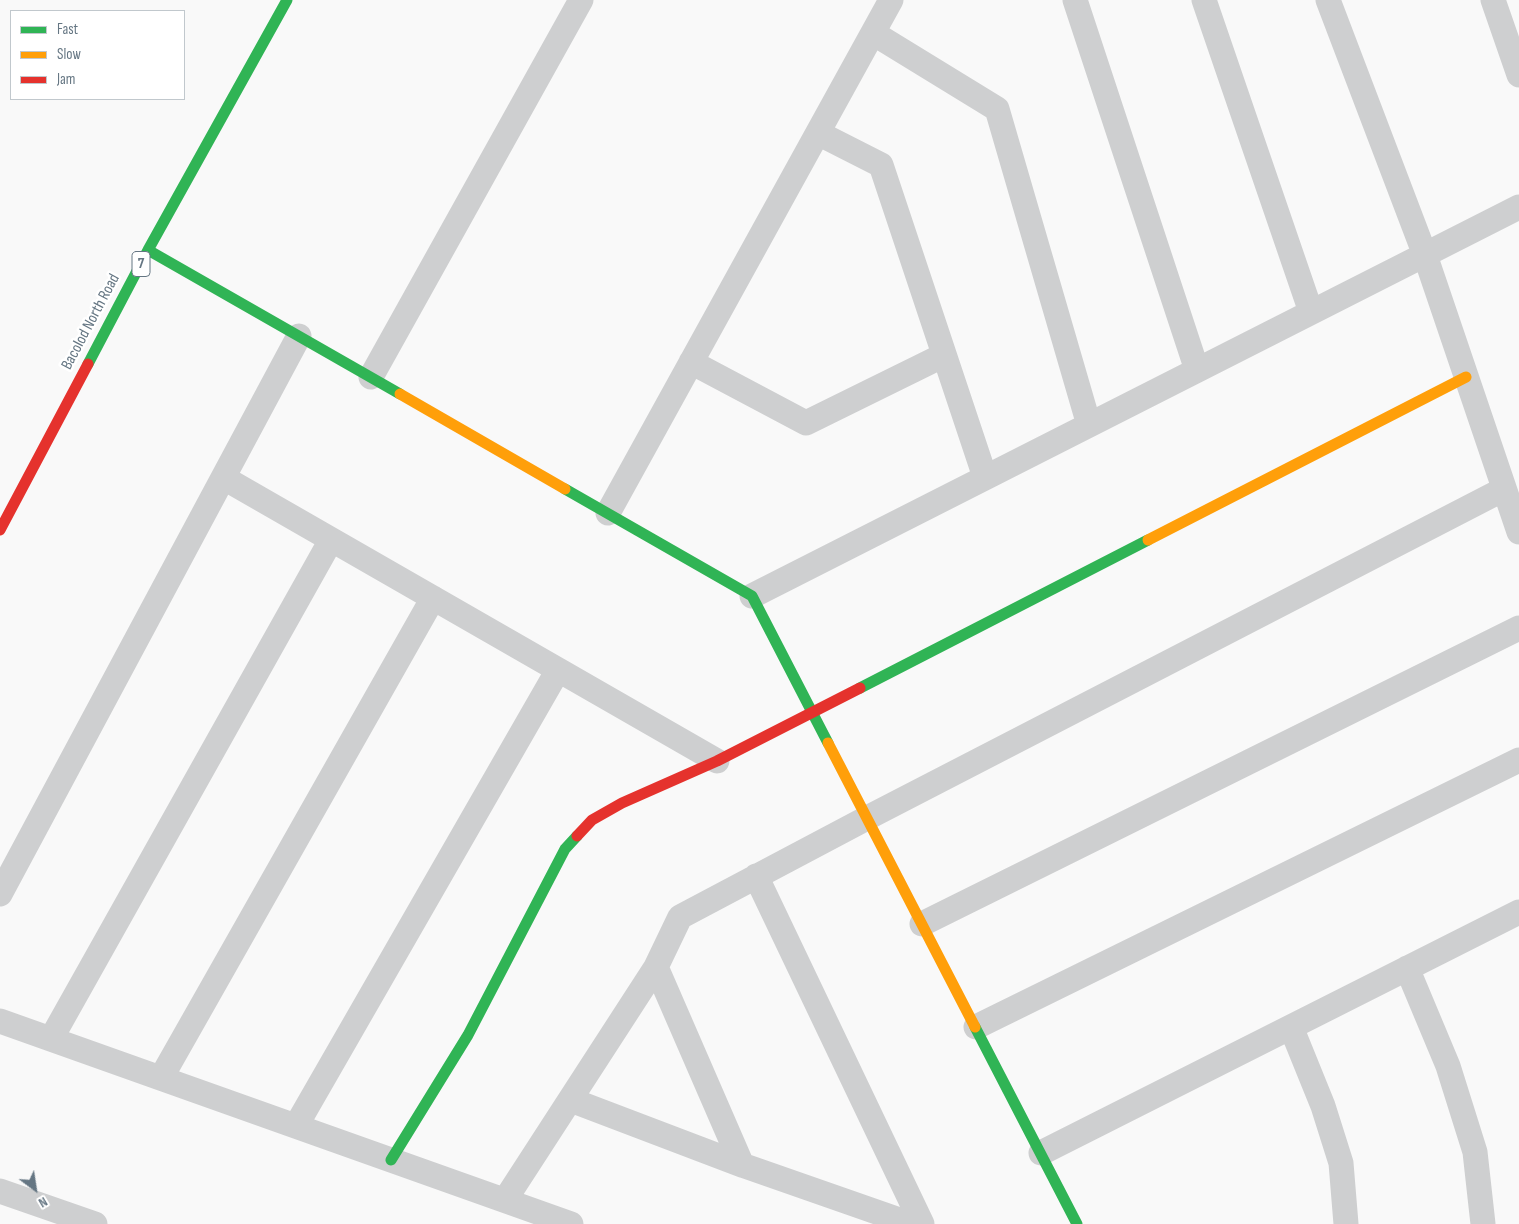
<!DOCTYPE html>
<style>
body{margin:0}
#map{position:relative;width:1519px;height:1224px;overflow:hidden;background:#f9f9f9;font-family:"Sofia Sans Condensed",sans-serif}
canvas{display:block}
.legend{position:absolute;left:10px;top:10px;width:175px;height:90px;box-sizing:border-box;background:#fff;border:1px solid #c1c8cd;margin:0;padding:6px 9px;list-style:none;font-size:15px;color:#657683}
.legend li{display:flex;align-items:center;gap:10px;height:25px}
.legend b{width:25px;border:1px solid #c1c8cd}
.north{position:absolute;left:10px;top:1164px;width:50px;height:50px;-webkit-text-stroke:4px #fff;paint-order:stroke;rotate:149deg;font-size:14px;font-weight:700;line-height:20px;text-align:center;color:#657683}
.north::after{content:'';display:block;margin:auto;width:18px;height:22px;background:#657683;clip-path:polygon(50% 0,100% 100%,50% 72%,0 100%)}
</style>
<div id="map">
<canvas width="1519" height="1224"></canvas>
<ul class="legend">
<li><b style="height:6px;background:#30b455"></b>Fast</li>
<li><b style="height:6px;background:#ff9f0a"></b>Slow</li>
<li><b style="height:6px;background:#e5322d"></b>Jam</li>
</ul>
<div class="north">N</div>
</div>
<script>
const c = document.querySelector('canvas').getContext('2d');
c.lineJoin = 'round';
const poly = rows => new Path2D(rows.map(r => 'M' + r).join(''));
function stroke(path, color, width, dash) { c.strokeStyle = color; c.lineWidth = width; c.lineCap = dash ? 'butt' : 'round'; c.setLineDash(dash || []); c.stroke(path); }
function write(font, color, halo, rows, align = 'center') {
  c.font = font + ' "Sofia Sans Condensed",sans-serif'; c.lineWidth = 5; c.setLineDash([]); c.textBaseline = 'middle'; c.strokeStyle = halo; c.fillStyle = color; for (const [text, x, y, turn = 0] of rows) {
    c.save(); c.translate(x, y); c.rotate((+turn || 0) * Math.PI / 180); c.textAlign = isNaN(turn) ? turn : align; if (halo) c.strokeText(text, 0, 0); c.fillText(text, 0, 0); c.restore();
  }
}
stroke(poly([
 [1075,0,1197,370],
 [1204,0,1311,312],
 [1328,0,1425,255,1519,532],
 [1493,0,1519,75],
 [873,33,997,109,1089,425],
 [818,133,881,165,985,477],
 [691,362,806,423,944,355],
 [371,377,581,0],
 [224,478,717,761],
 [608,513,891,0],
 [752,596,1519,207],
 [756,876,922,1224],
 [0,894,299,336],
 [922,924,1519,628],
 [656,967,742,1165],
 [1407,968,1448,1066,1475,1152,1483,1224],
 [0,1021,571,1224],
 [976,1027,1519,760],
 [1291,1027,1323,1106,1341,1163,1346,1224],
 [51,1039,331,540],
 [161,1078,433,598],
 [571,1100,742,1165,911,1224],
 [296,1126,558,670],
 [1041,1153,1519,912],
 [0,1191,95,1224],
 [505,1200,656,967,680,917,867,818,1504,489]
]), '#cecfd0', 25);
stroke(poly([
 [148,250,400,394],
 [88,364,148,250,287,0],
 [565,489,752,596,828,743],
 [860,688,1148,540],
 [975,1027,1077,1224],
 [391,1160,468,1035,565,849,577,836]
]), '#30b455', 11);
stroke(poly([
 [400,394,565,489],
 [1148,540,1466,377],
 [828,743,975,1027]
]), '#ff9f0a', 11);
stroke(poly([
 [0,530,88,364],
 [577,836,592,820,622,803,717,761,860,688]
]), '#e5322d', 11);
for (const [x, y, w] of [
 [141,264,18]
]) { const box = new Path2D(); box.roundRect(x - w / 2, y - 12.5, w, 25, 4); c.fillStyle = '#fff'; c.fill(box); stroke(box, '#657683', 1); }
write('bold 15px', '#657683', null, [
 ["7",141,264]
]);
write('16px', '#657683', '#fff', [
 ["Bacolod North Road",91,322,-62]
]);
</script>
